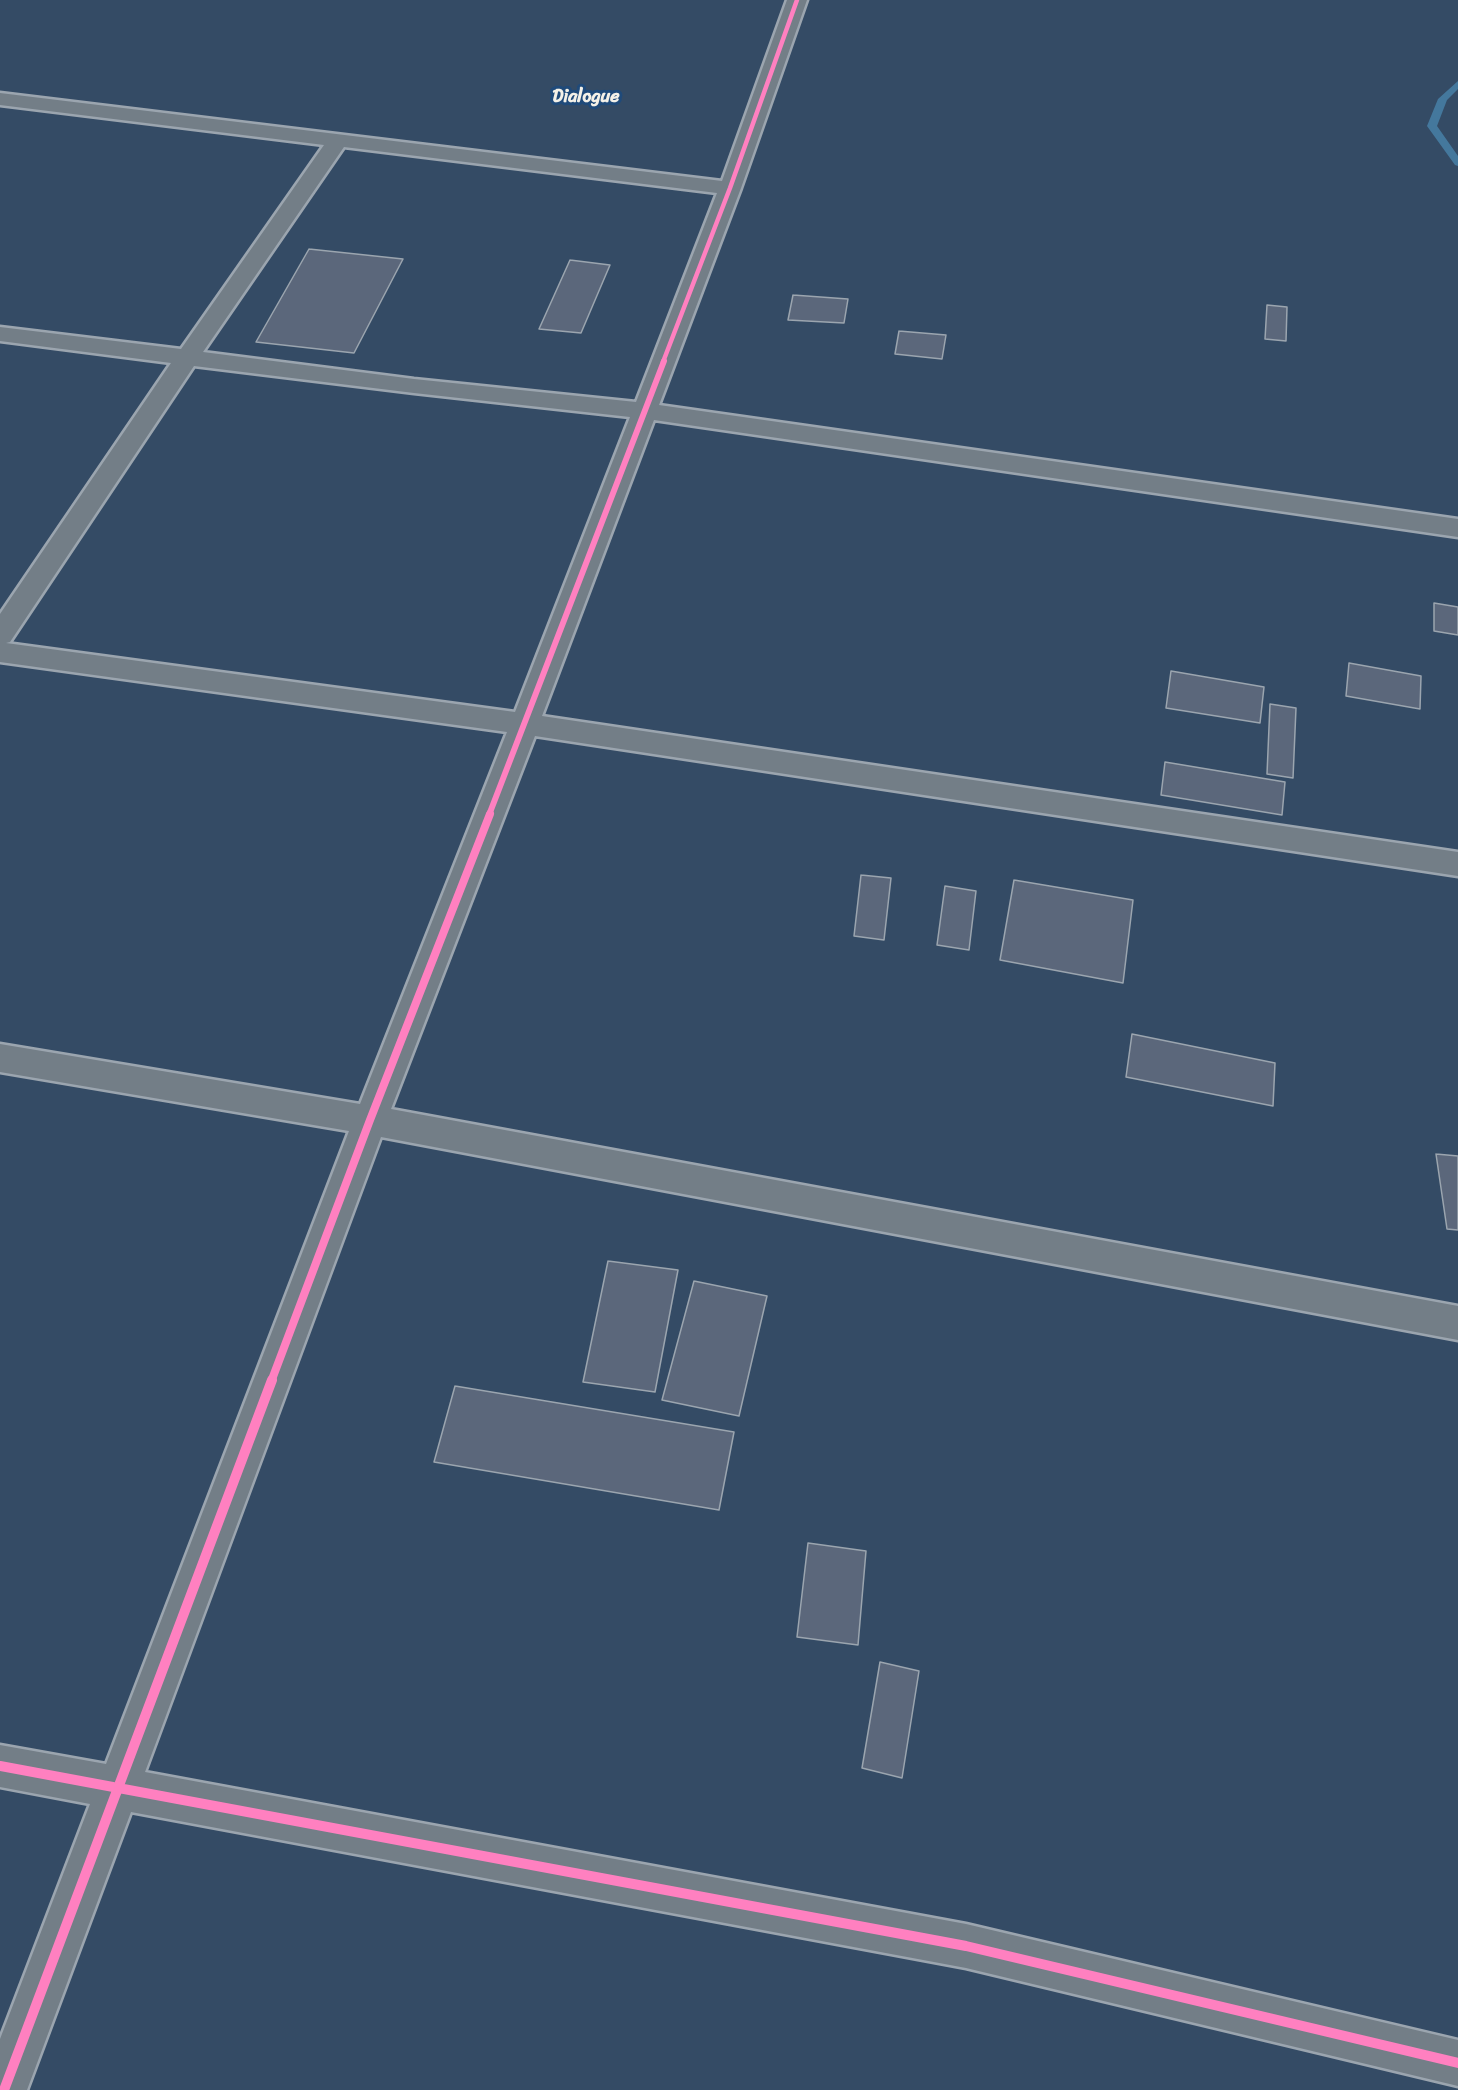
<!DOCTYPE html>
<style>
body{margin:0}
canvas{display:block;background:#344b65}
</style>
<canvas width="1458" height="2090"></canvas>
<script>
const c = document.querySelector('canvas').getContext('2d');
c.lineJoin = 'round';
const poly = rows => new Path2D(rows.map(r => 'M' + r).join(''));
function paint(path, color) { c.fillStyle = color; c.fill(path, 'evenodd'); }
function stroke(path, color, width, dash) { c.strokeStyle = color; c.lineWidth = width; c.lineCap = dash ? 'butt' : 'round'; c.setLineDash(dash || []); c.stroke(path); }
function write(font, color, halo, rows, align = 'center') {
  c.font = font + ' Sriracha,sans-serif'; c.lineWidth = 6; c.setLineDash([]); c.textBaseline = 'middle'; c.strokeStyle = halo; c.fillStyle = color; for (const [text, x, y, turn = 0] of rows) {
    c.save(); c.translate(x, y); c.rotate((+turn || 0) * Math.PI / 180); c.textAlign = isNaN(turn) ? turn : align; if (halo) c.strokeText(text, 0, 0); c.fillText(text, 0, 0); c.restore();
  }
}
paint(poly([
 [1458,81,1458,89,1447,100,1437,126,1458,156,1458,166,1455,165,1427,126,1438,99,1458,81]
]), '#44789d');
const building = poly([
 [309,249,403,259,354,353,256,342,309,249],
 [570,260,610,265,581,333,539,329,570,260],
 [793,295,848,299,844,323,788,320,793,295],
 [1267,305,1287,307,1286,341,1265,339,1267,305],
 [899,331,946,335,942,359,895,354,899,331],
 [1434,603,1458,607,1458,635,1434,631,1434,603],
 [1349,663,1421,676,1420,709,1346,696,1349,663],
 [1171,671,1264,687,1260,723,1166,708,1171,671],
 [1270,704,1296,708,1293,778,1267,774,1270,704],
 [1165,762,1285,782,1282,815,1161,795,1165,762],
 [861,875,891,878,884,940,854,936,861,875],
 [1014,880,1133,900,1123,983,1000,960,1014,880],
 [945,886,976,891,969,950,937,945,945,886],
 [1132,1034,1275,1063,1273,1106,1126,1077,1132,1034],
 [1436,1154,1458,1156,1458,1230,1447,1229,1436,1154],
 [608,1261,678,1270,655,1392,583,1382,608,1261],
 [694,1281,767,1296,739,1416,662,1400,694,1281],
 [455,1386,734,1432,719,1510,434,1462,455,1386],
 [808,1543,866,1551,858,1645,797,1637,808,1543],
 [880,1662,919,1671,902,1778,862,1768,880,1662]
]);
paint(building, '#5b677b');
stroke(building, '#9ba5af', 1.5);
const minor = poly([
 [787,0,807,0,741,188,659,405,1458,519,1458,537,654,420,542,716,1458,852,1458,876,535,736,391,1109,1458,1306,1458,1340,381,1137,145,1772,966,1924,1458,2040,1458,2086,966,1968,131,1812,27,2090,0,2090,0,2039,90,1804,0,1787,0,1745,106,1764,349,1131,0,1072,0,1044,360,1104,507,732,0,662,0,614,171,363,0,341,0,327,181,349,324,145,0,105,0,93,722,181,787,0],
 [344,147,717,193,636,402,414,379,203,352,344,147],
 [194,366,414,393,630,417,515,712,6,643,10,642,194,366]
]);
stroke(minor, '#9ba5af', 5);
paint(minor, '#737e87');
stroke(poly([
 [663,362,730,188,797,0]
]), '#ff80c0', 4.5);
stroke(poly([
 [489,815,664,361]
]), '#ff80c0', 6);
stroke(poly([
 [271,1382,370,1120,490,814]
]), '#ff80c0', 8);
stroke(poly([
 [0,1766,966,1946,1458,2063],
 [4,2090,272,1380]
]), '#ff80c0', 10);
write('bold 18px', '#f4f1e8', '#1f4a7a', [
 ["Dialogue",586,97]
]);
</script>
